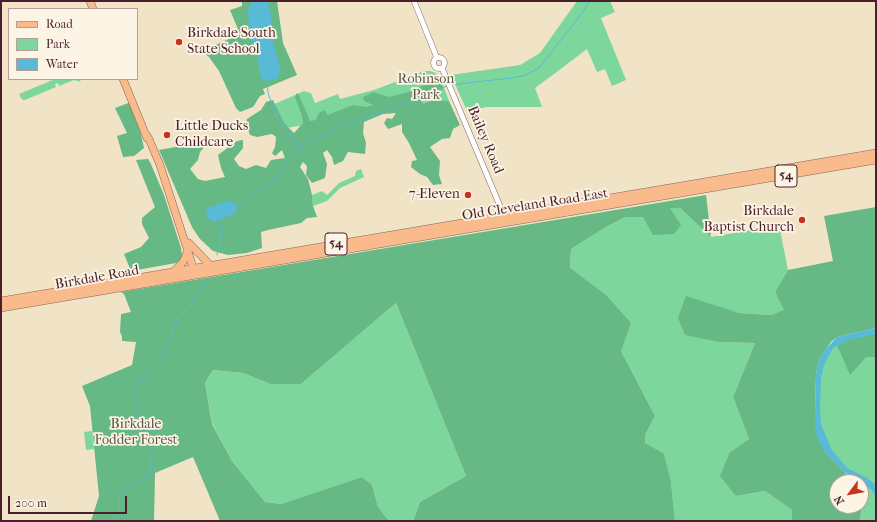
<!DOCTYPE html>
<style>
body{margin:0}
#map{position:relative;width:877px;height:522px;overflow:hidden;background:#f1e3c5;font-family:"IM FELL French Canon",serif}
canvas{display:block}
.frame{position:absolute;inset:0;border:2px solid #4a1f2b;pointer-events:none}
.legend{position:absolute;left:8px;top:8px;width:130px;height:72px;box-sizing:border-box;background:#fcf5e5;border:1px solid #b59f9b;margin:0;padding:5px 7px;list-style:none;font-size:12px;color:#4a1f2b}
.legend li{display:flex;align-items:center;gap:8px;height:20px}
.legend b{width:20px;border:1px solid #b59f9b}
.north{position:absolute;left:829px;top:474px;width:40px;height:40px;box-sizing:border-box;background:#fcf5e5;border:1px solid #b59f9b;border-radius:50%;rotate:238deg;font-size:11px;font-weight:700;line-height:16px;text-align:center;color:#4a1f2b}
.north::after{content:'';display:block;margin:auto;width:14px;height:18px;background:#c8321e;clip-path:polygon(50% 0,100% 100%,50% 72%,0 100%)}
.scale{position:absolute;left:8px;top:496px;width:119px;height:18px;box-sizing:border-box;border:2px solid #4a1f2b;border-top:0;padding-left:5px;font-size:12px;line-height:14px;white-space:nowrap;color:#4a1f2b;-webkit-text-stroke:3px #fcf5e5;paint-order:stroke}
</style>
<div id="map">
<canvas width="877" height="522"></canvas>
<div class="frame"></div>
<ul class="legend">
<li><b style="height:5px;background:#fabb8c"></b>Road</li>
<li><b style="height:11px;background:#7dd79d"></b>Park</li>
<li><b style="height:11px;background:#58bad6"></b>Water</li>
</ul>
<div class="north">N</div>
<div class="scale">200 m</div>
</div>
<script>
const c = document.querySelector('canvas').getContext('2d');
c.lineJoin = 'round';
function paint(path, color) { c.fillStyle = color; c.fill(path, 'evenodd'); }
const poly = rows => new Path2D(rows.map(r => 'M' + r).join(''));
function stroke(path, color, width, dash) { c.strokeStyle = color; c.lineWidth = width; c.lineCap = dash ? 'butt' : 'round'; c.setLineDash(dash || []); c.stroke(path); }
function write(font, color, halo, rows, align = 'center') {
  c.font = font + ' "IM FELL French Canon",serif'; c.lineWidth = 3.5; c.setLineDash([]); c.textBaseline = 'middle'; c.strokeStyle = halo; c.fillStyle = color; for (const [text, x, y, turn = 0] of rows) {
    c.save(); c.translate(x, y); c.rotate((+turn || 0) * Math.PI / 180); c.textAlign = isNaN(turn) ? turn : align; if (halo) c.strokeText(text, 0, 0); c.fillText(text, 0, 0); c.restore();
  }
}
paint(poly([
 [577,1,610,1,615,12,601,18,626,80,612,86,605,69,597,72,587,49,558,71,535,88,542,107,487,107,467,111,451,75,520,65,540,53],
 [424,71,430,71,436,73,440,77,449,101,280,129,270,106,304,91,311,93,315,103,338,94,340,99,374,90],
 [55,79,79,79,81,82,74,80,59,86,58,83,55,84,56,87,25,100,23,100,21,98,19,94],
 [361,169,364,177,340,188,327,201,313,206,312,195,322,191,327,195,339,183,355,176,356,171],
 [670,208,680,208,711,237,779,225,788,270,775,292,785,310,771,315,739,313,717,307,719,342,755,343,733,397,749,439,730,452,736,496,765,491,792,510,792,521,675,521,671,482,645,443,645,435,655,416,621,351,570,268,571,249,606,227,625,217,643,217],
 [396,303,466,476,420,502,413,521,389,521,378,507,372,485,362,477,281,504,265,502,232,461,212,423,205,383,213,370,243,373,270,384,301,384],
 [876,331,876,490,846,471,838,461,818,425,819,371,835,343],
 [92,431,94,449,86,450,84,432],
 [861,483,871,490,876,497,876,521,860,521,862,502,861,498]
]), '#7dd79d');
paint(poly([
 [242,1,277,1,283,43,297,75,263,89,265,94,260,96,253,107,240,112,236,108,219,71,209,57,202,51,240,34,230,10,242,6],
 [440,77,443,86,442,91,420,101,424,104,432,100,449,101,460,125,453,129,450,138,442,139,430,147,440,161,439,175,442,184,433,185,427,177,420,174,411,167,412,161,417,160,409,143,402,132,402,124,388,129,384,123,387,118,392,119,396,113,383,114,364,122,363,133,366,143,365,154,348,152,343,161,334,165,332,157,327,150,323,153,327,164,325,178,312,183,306,175,307,166,303,162,300,167,308,179,312,195,313,206,317,217,307,218,301,223,268,230,261,232,262,248,247,253,228,255,213,251,200,239,192,227,159,150,187,145,203,143,207,144,200,152,198,160,190,169,198,179,205,181,225,177,221,168,218,155,237,141,243,140,243,148,234,159,239,166,246,169,256,165,266,168,271,160,285,158,282,150,275,156,272,153,275,147,276,137,272,134,257,137,250,135,246,123,247,119,261,110,266,102,273,100,284,123,294,133,303,123,302,116,295,97,297,93,299,95,310,121,316,120,319,113,324,110,328,115,353,105,366,107,373,105,364,101,363,97,373,92,389,97,409,92],
 [131,102,137,116,144,148,134,156,123,157,117,136,127,133,115,108],
 [148,159,150,162,164,195,181,248,182,255,180,260,176,263,131,271,124,254,141,247,149,238,142,224,142,218,155,207,136,160],
 [706,195,711,237,680,208,670,208,681,225,674,234,653,235,643,217,625,217,606,227,571,249,570,268,606,295,631,323,621,351,655,416,645,435,645,443,664,454,671,482,675,521,413,521,420,502,466,476,396,303,301,384,270,384,243,373,213,370,205,383,212,424,232,461,265,502,281,504,362,477,372,485,378,507,389,521,220,521,193,457,155,473,154,521,91,521,99,496,90,406,82,386,132,365,136,342,122,341,122,336,120,332,121,314,131,312,124,294,121,292],
 [876,207,876,328,837,337,831,342,819,359,816,374,815,412,825,452,854,482,837,482,837,506,861,506,861,498,862,502,860,521,792,521,792,510,765,491,736,496,720,476,730,452,749,439,733,397,755,343,719,342,685,335,678,318,686,296,739,313,771,315,784,310,775,292,788,270,833,261,824,216],
 [876,334,876,357,866,357,850,375,837,345,851,339]
]), '#66b884');
paint(poly([
 [252,1,268,1,271,14,272,38,280,67,278,78,267,81,261,78,256,50,250,37,248,10],
 [228,201,233,202,238,207,234,214,214,222,209,219,206,213,207,208],
 [876,328,876,334,851,339,833,348,824,365,821,378,820,408,821,425,832,450,847,468,867,478,876,485,876,497,871,490,861,482,844,472,825,452,820,444,815,431,815,412,816,374,819,359,825,350,837,337]
]), '#58bad6');
stroke(poly([
 [267,81,268,93,277,117,291,135,299,151],
 [450,85,511,78,526,75,539,68,576,21,590,1],
 [237,206,277,177,288,162,305,144,346,125,389,110,447,86],
 [217,255,224,218],
 [119,521,120,490,150,476,151,460,146,427,136,407,136,385,159,363,169,343,177,319,191,305,208,282]
]), '#58bad6', 1);
const tertiary = poly([
 [414,1,437,58],
 '433.5 63a5.5 5.5 0 1 1 11 0a5.5 5.5 0 1 1-11 0Z',
 [442,68,505,218]
]);
const primary = poly([
 [90,1,93,9],
 [123,79,147,138],
 [146,134,149,139,160,165,192,264,195,271],
 [189,243,210,265],
 [174,271,183,262,188,251],
 [1,301,876,153],
 [1,308,876,160]
]);
stroke(tertiary, '#846461', 6);
stroke(primary, '#846461', 8);
stroke(tertiary, '#fff', 5);
stroke(primary, '#fabb8c', 7);
for (const [x, y, r, color] of [
 [179,42,4,"#c8321e"],
 [167,135,4,"#c8321e"],
 [468,195,4,"#c8321e"],
 [802,220,4,"#c8321e"]
]) { const dot = new Path2D(); dot.arc(x, y, r, 0, 2 * Math.PI); c.fillStyle = color; c.fill(dot); stroke(dot, '#fcf5e5', 1.5); }
for (const [x, y, w] of [
 [786,176,22],
 [336,244,22]
]) { const box = new Path2D(); box.roundRect(x - w / 2, y - 11, w, 22, 3); c.fillStyle = '#fcf5e5'; c.fill(box); stroke(box, '#4a1f2b', 1); }
write('bold 13px', '#4a1f2b', null, [
 ["54",786,176],
 ["54",336,244]
]);
write('14px', '#4a1f2b', '#fcf5e5', [
 ["Birkdale South",187,34],
 ["State School",187,50],
 ["Little Ducks",175,127],
 ["Childcare",175,143],
 ["7-Eleven",460,195,"right"],
 ["Birkdale",794,212,"right"],
 ["Baptist Church",794,228,"right"]
], 'left');
write('14px', '#59564d', '#fcf5e5', [
 ["Robinson",426,80],
 ["Park",426,96],
 ["Birkdale",136,425],
 ["Fodder Forest",136,441]
]);
write('14px', '#4a1f2b', '#fcf5e5', [
 ["Bailey Road",485,140,67],
 ["Old Cleveland Road East",535,205,-9],
 ["Birkdale Road",97,278,-10]
]);
</script>
